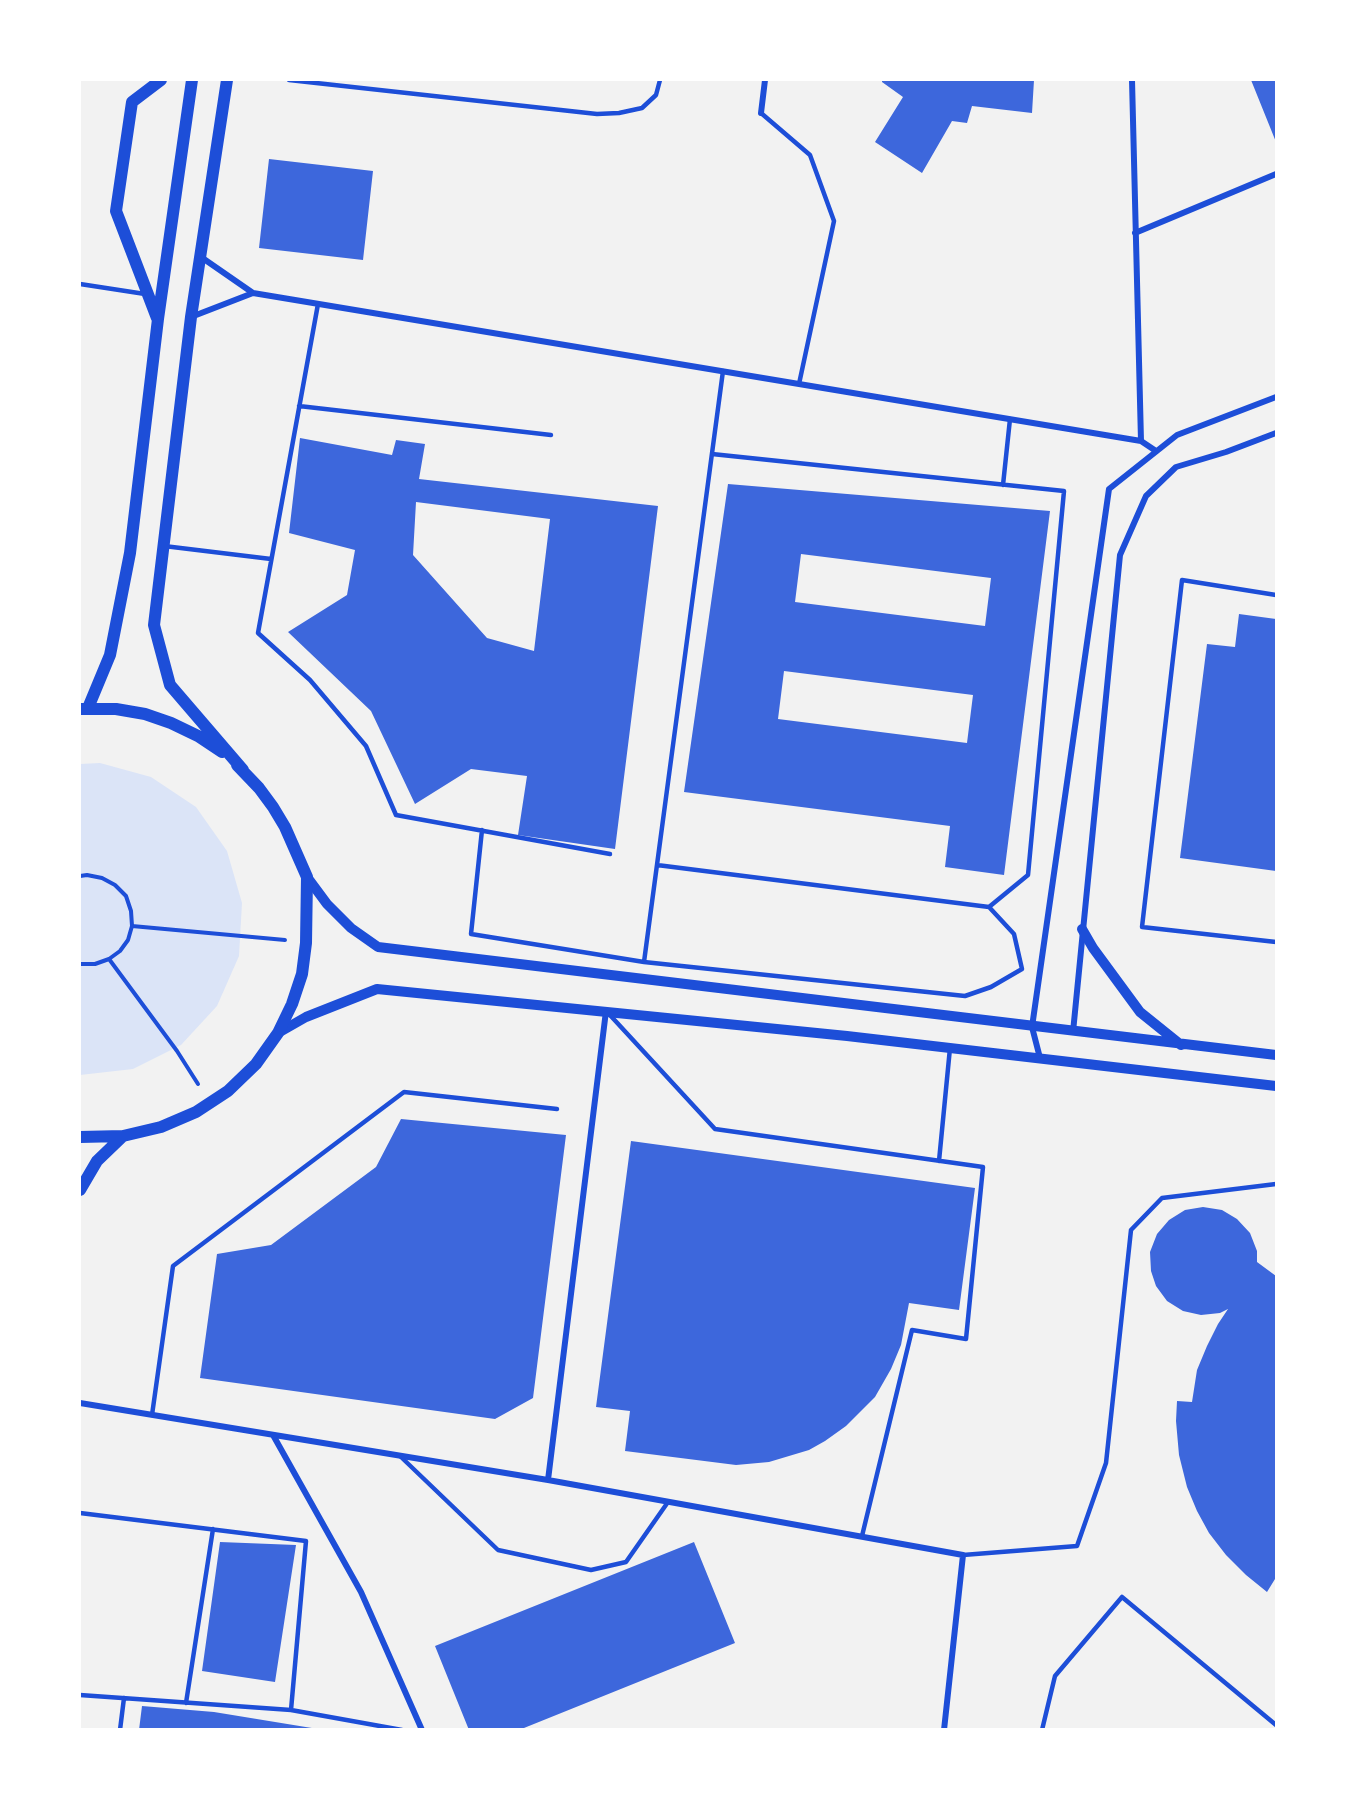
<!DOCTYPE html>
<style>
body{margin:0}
#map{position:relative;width:1356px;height:1809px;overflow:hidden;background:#f2f2f2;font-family:Poppins,sans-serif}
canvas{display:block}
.frame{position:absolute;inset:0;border:81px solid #fff;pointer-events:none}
</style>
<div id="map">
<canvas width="1356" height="1809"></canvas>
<div class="frame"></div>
</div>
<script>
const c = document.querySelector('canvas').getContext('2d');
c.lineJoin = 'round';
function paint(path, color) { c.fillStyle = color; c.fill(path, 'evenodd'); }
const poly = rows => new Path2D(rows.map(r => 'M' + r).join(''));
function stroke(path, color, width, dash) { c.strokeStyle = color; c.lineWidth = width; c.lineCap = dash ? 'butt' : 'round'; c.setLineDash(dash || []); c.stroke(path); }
paint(poly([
 [100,763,151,777,196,807,227,851,242,903,239,956,217,1006,181,1045,133,1069,80,1075,80,764]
]), '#dbe4f7');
paint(poly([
 [882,80,1034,80,1032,113,972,106,967,123,952,121,922,173,875,142,903,97,882,82],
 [1251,80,1276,80,1276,142],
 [269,159,373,171,363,260,259,248],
 [300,438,392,455,396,440,425,444,419,479,658,506,615,849,518,835,527,776,471,769,415,804,371,711,288,632,347,595,355,550,289,533],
 [416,502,550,519,534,651,487,638,413,555],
 [728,484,1050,511,1004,875,945,867,950,826,684,792],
 [801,554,991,578,985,626,795,602],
 [784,671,973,695,967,743,778,719],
 [1239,614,1276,619,1276,871,1180,858,1207,644,1235,647],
 [401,1119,566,1135,533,1398,495,1419,200,1378,217,1254,271,1245,376,1167],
 [631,1141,975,1188,959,1310,909,1303,901,1345,891,1369,875,1397,846,1426,825,1441,809,1450,769,1462,736,1465,625,1451,630,1411,596,1407],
 [1203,1207,1222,1210,1237,1219,1250,1233,1257,1251,1257,1262,1276,1276,1276,1580,1275,1579,1267,1592,1246,1575,1226,1555,1209,1533,1197,1511,1187,1487,1179,1455,1176,1421,1177,1401,1192,1402,1197,1370,1207,1346,1218,1324,1228,1309,1220,1313,1201,1315,1183,1311,1167,1301,1156,1286,1151,1271,1150,1252,1157,1234,1169,1220,1185,1210],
 [220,1542,296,1545,275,1682,202,1671],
 [694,1542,735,1643,519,1730,469,1730,435,1646],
 [142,1706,214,1712,324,1730,139,1730]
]), '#3d67dc');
stroke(poly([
 [80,876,87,875,102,878,115,885,126,896,131,911,132,926,128,940,120,951,109,959,95,964,80,964],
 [132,926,285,940],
 [109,959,177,1051,198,1084]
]), '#1d4ed8', 4);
stroke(poly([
 [289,80,597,114,619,113,642,108,656,95,660,80],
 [761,113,810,155,834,221,799,384],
 [80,284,145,294],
 [318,304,258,633,310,680,366,746,396,815,610,854],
 [299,406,551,435],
 [712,454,1064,491,1028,875,989,907],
 [1003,485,1010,419],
 [164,546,271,559],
 [1276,595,1182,580,1142,927,1276,942],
 [482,830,471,934,644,962],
 [657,865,989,907,1014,934,1022,969,991,987,965,996,644,962,723,371],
 [609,1014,715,1129,983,1167,966,1339,912,1330,862,1536],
 [939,1161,950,1048],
 [152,1415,173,1266,404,1092,557,1109],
 [400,1456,498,1550,591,1570,626,1562,668,1502],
 [80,1513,306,1541,291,1710],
 [963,1555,1077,1546,1106,1463,1131,1230,1162,1198,1276,1184],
 [80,1695,291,1710,402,1730],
 [186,1703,213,1529],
 [120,1730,124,1698],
 [1042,1730,1055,1676,1122,1597,1276,1725]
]), '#1d4ed8', 4.5);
stroke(poly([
 [1132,80,1141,441],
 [761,113,765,80],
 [1135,233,1276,174],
 [201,257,253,293,1141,441,1156,451],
 [191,317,253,293],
 [1073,1032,1120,555,1146,496,1176,467,1226,452,1276,433],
 [1040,1058,1032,1027,1109,489,1177,435,1276,397],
 [80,1403,548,1480,963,1555,944,1730],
 [273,1435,361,1592,422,1730],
 [548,1480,606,1011]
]), '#1d4ed8', 6);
stroke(poly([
 [307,877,327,904,351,928,378,947,1276,1055],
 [1082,929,1093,948,1140,1012,1181,1045],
 [278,1033,306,1017,377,989,847,1036,1276,1086]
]), '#1d4ed8', 10);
stroke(poly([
 [227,80,191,317,154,625,170,685,243,770],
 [157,318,116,211,132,102,161,80],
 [88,708,110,655,130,553,158,319,192,80],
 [80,709,116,709,145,714,171,723,198,736,222,752],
 [80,1137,123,1136,161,1127,196,1112,228,1091,256,1064,278,1033,292,1004,302,974,306,943,307,877,285,827,273,807,259,788,237,765],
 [80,1190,97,1161,123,1136]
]), '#1d4ed8', 12);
</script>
